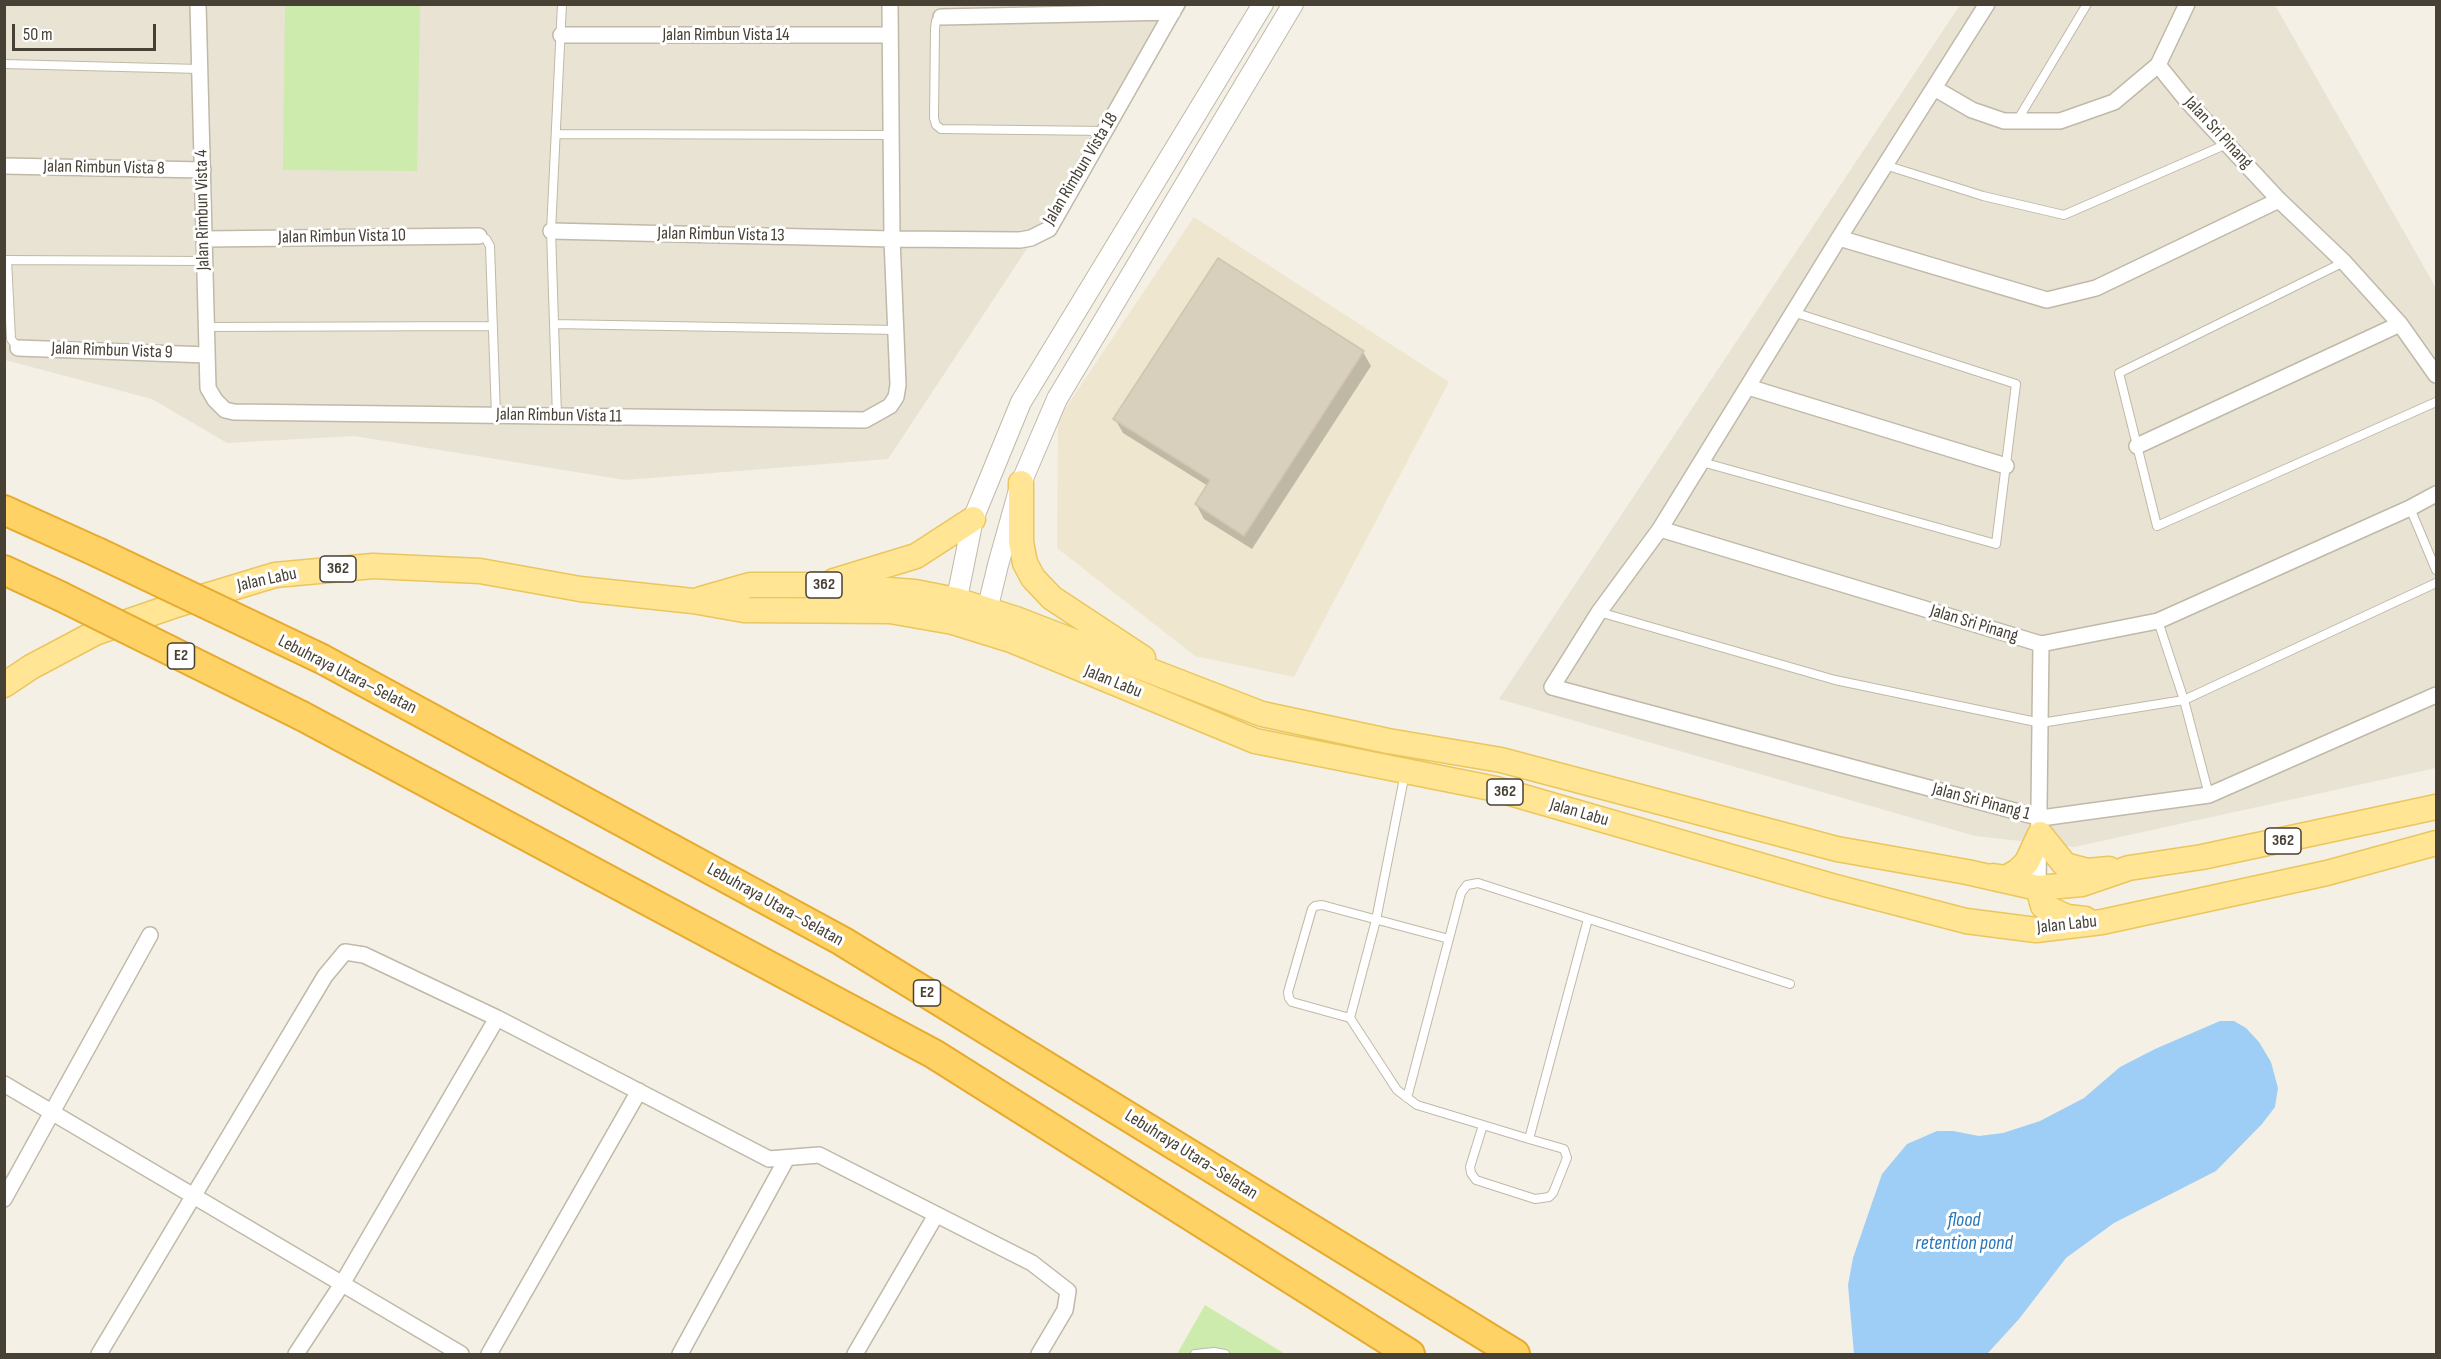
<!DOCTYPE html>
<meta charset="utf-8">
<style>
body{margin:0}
#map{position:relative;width:2441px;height:1359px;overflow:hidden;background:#f4f0e6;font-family:"Sofia Sans Condensed",sans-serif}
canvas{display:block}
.frame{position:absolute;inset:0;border:6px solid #474135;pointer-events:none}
.scale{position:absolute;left:12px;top:24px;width:144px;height:27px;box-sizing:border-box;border:3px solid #474135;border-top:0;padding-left:8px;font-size:18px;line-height:21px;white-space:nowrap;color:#474135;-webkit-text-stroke:4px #fff;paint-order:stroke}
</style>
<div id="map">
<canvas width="2441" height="1359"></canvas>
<div class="frame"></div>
<div class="scale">50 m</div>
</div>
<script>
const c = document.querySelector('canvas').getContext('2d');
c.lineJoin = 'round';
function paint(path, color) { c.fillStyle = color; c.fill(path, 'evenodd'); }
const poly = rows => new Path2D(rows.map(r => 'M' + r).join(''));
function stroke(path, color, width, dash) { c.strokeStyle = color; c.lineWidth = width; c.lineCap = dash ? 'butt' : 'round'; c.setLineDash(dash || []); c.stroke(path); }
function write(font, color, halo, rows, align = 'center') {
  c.font = font + ' "Sofia Sans Condensed",sans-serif'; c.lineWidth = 6; c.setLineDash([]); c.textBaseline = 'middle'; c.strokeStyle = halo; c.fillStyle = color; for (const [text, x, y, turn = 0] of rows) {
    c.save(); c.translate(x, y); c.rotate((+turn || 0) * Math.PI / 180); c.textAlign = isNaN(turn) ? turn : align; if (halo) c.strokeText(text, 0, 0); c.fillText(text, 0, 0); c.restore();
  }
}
paint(poly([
 [4,5,1188,5,888,459,625,480,354,436,227,443,152,399,5,360],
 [1960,5,2275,5,2436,288,2436,768,2074,847,1975,836,1499,699]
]), '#e8e3d3');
paint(poly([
 [1194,217,1449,382,1294,677,1195,656,1057,548,1058,419]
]), '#eee6cf');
paint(poly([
 [285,5,420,5,417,171,283,170],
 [1205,1305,1285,1354,1177,1354]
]), '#ccebac');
paint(poly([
 [2220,1021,2234,1021,2246,1028,2259,1042,2271,1062,2278,1088,2275,1107,2262,1124,2216,1171,2114,1223,2066,1258,2019,1319,1987,1354,1854,1354,1848,1285,1853,1258,1882,1174,1907,1144,1937,1131,1953,1131,1979,1136,2003,1133,2040,1121,2084,1098,2120,1067,2155,1049]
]), '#9ecef5');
paint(poly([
 [1363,352,1371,366,1252,549,1204,519,1196,504,1208,486,1123,433,1115,419]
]), '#0003');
const building = poly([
 [1218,258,1364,351,1244,536,1195,504,1210,480,1113,419,1218,258]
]);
paint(building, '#d9cfbd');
stroke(building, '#d2c5ad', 1.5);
const service = poly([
 [941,17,936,21,935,29,934,118,936,125,941,129,1104,131],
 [4,64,200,69],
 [2017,121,2087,4],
 [556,134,891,135],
 [1885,165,1983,196,2064,215,2227,144],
 [479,236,486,239,490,246,496,415],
 [4,260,205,261],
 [7,260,11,339,18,348],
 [2344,262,2119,373,2157,526,2436,402],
 [554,324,896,330],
 [206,327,493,326],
 [557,416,551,231,562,4],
 [1702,462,1996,544,2016,384,1793,312],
 [2410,508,2436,570],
 [1599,612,1835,680,2041,723,2184,700,2436,583],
 [2158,621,2184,700,2209,795],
 [1405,773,1376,920,1350,1018,1397,1090,1417,1105,1483,1125,1529,1139,1564,1149,1567,1158,1553,1193,1549,1197,1535,1199,1476,1180,1471,1173,1470,1167,1483,1125],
 [1350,1018,1292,1002,1289,998,1288,992,1312,909,1315,906,1322,905,1449,939],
 [1407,1098,1461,893,1467,885,1478,883,1790,984],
 [1529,1139,1588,919],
 [1195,1354,1214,1352,1225,1354]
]);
const minor = poly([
 [198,4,208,388,215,400,225,410,234,412,865,420,890,406,896,397,898,385,892,239,890,4],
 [1987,4,1839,238,1660,529,2041,644,2158,621,2410,508,2436,494],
 [941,17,1173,12],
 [561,35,890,35],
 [2158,65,2187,4],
 [1934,88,1972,110,2004,121,2060,121,2114,102,2158,65,2188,102,2279,200,2344,262,2400,324,2436,375],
 [4,166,203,170],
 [551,231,892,239,1020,240,1031,238,1049,229,1177,4],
 [1839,238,2047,300,2096,288,2279,200],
 [204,239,479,236],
 [18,348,207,355],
 [1748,387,2006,466],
 [2137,446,2400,324],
 [1660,529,1599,612,1552,687,2041,818,2209,795,2436,695],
 [2038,888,2041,644],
 [4,1084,461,1354],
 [4,1199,150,935],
 [99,1354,295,1026,325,976,345,952,364,955,497,1018,769,1159,819,1155,1032,1263,1068,1291,1065,1310,1039,1354],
 [296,1354,342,1284,497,1018],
 [489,1354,639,1091],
 [680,1354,787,1158],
 [855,1354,936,1215]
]);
const tertiary = poly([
 [954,613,973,519,1021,402,1263,4],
 [984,623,998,565,1021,483,1057,399,1293,4]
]);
const primary = poly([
 [1021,483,1021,542,1025,563,1033,578,1052,598,1143,658],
 [834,581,916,556,973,519],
 [701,599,750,585,821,585,915,592,956,600,1016,619,1262,714,1388,741,1501,760,1837,849,1967,872,2038,888,2082,884,2129,868,2202,857,2436,807],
 [4,685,31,667,95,633,176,605,275,575,373,566,480,571,580,589,693,601,744,610,890,611,953,622,1011,640,1255,741,1496,789,1832,886,1966,921,2036,930,2102,922,2327,873,2436,843],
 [1993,876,2006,878,2018,871,2027,862,2040,834,2065,865,2088,871,2109,869],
 [2038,888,2043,906,2067,917,2085,919]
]);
const motorway = poly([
 [4,510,97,552],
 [4,570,60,596],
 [322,659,842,941,1515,1354],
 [302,716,934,1054,1410,1354]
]);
stroke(service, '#c0b9a8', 10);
stroke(minor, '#c0b9a8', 18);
stroke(tertiary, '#c0b9a8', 22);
stroke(primary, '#ebc65d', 27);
stroke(motorway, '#e7aa2d', 32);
stroke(service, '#fff', 8);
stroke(minor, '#fff', 15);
stroke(tertiary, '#fff', 20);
stroke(primary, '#ffe594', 24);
stroke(motorway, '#ffd266', 28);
const motorwayBridge = poly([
 [97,552,322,659],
 [60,596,302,716]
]);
stroke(motorwayBridge, '#e7aa2d', 32, []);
stroke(motorwayBridge, '#ffd266', 28);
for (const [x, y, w] of [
 [338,569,36],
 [824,585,36],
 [181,656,27],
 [1505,792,36],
 [2283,841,36],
 [927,993,27]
]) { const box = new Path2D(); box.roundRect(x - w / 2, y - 13, w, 26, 4.5); c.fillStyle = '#fff'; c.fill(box); stroke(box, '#474135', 1.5); }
write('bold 16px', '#474135', null, [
 ["362",338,569],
 ["362",824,585],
 ["E2",181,656],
 ["362",1505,792],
 ["362",2283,841],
 ["E2",927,993]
]);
write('18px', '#474135', '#fff', [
 ["Jalan Rimbun Vista 14",726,35],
 ["Jalan Sri Pinang",2218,133,47],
 ["Jalan Rimbun Vista 8",104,168,1],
 ["Jalan Rimbun Vista 18",1081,169,-59],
 ["Jalan Rimbun Vista 4",203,210,-91],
 ["Jalan Rimbun Vista 13",721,235,1],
 ["Jalan Rimbun Vista 10",342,237,-1],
 ["Jalan Rimbun Vista 9",112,351,2],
 ["Jalan Rimbun Vista 11",559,416,1],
 ["Jalan Labu",267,580,-12],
 ["Jalan Sri Pinang",1974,624,17],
 ["Lebuhraya Utara–Selatan",347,675,27],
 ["Jalan Labu",1113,682,22],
 ["Jalan Sri Pinang 1",1981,802,15],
 ["Jalan Labu",1579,813,16],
 ["Lebuhraya Utara–Selatan",775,905,29],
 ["Jalan Labu",2067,925,-6],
 ["Lebuhraya Utara–Selatan",1191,1155,32]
]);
write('italic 20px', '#2776ba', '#fff', [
 ["flood",1964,1221],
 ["retention pond",1964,1244]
]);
</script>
